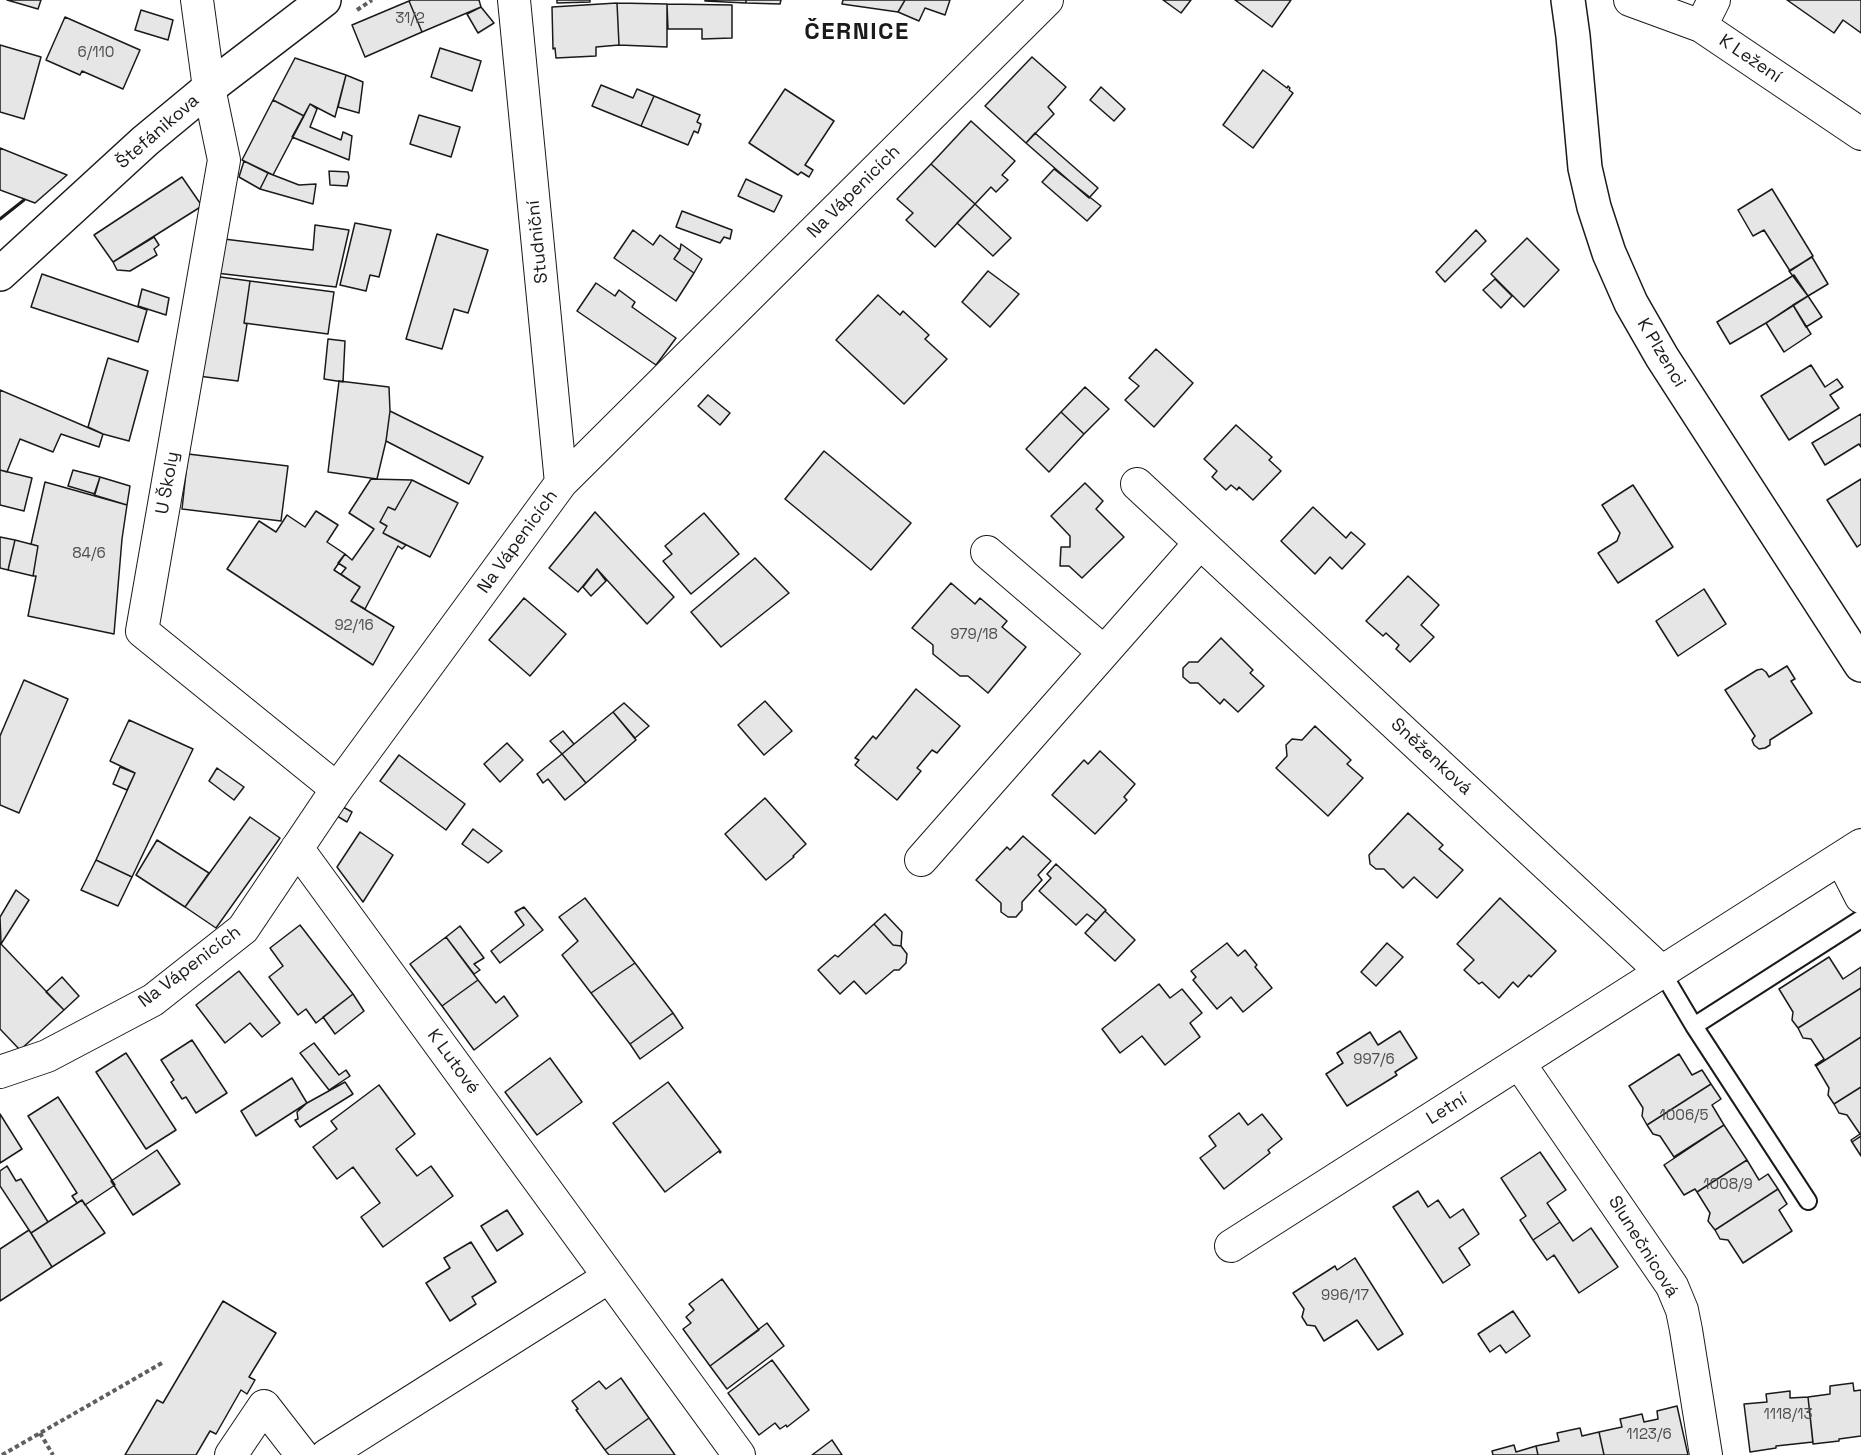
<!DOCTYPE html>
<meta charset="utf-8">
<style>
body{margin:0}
canvas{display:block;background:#fff}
</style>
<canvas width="1861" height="1455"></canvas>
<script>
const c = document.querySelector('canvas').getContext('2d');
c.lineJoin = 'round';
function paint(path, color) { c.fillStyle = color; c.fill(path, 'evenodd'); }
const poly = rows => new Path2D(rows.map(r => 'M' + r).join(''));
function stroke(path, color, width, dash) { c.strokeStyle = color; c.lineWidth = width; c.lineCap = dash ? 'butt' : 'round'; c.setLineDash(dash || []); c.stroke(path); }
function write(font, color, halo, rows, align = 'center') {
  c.font = font + ' "Space Grotesk",sans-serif'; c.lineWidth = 4.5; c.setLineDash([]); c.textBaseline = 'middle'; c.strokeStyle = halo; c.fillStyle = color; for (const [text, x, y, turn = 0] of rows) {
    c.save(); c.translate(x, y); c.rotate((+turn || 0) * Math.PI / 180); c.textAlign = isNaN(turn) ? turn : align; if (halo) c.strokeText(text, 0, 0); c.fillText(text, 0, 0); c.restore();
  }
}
const building = poly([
 [7,0,41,0,38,9,7,0],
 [411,0,479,0,481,7,422,32,409,1,411,0],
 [557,0,590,0,590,2,557,3,557,0],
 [705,0,746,0,746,3,705,1,705,0],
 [746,0,781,0,780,4,746,3,746,0],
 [843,0,905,0,898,12,842,4,843,0],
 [905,0,950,0,945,15,925,8,919,21,898,12,905,0],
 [1163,0,1191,0,1181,13,1163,0],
 [1235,0,1291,0,1272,27,1235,0],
 [1787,0,1861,0,1861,33,1843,20,1834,33,1787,0],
 [409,1,422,32,365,57,352,25,409,1],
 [617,3,667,4,667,47,619,45,617,3],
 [617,3,619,45,596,47,596,56,556,58,555,48,553,49,552,7,617,3],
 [667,4,732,5,732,38,702,39,702,29,668,29,667,4],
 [481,7,494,23,478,33,467,14,481,7],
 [141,10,173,20,168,40,135,30,141,10],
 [65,17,140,50,123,89,82,71,80,75,46,60,65,17],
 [0,45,41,57,24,119,0,112,0,45],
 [440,48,481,61,472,91,431,77,440,48],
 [1032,57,1066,87,1048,107,1054,114,1026,143,985,106,1032,57],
 [295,58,346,75,335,117,310,104,304,116,273,100,295,58],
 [1263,70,1287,88,1288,86,1290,88,1289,90,1293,93,1253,148,1223,125,1263,70],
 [346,75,363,82,359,113,338,107,346,75],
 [601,85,633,98,637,89,654,96,641,126,592,106,601,85],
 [1101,87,1125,109,1114,121,1090,100,1101,87],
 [785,89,834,121,805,165,813,170,809,177,801,172,798,175,749,143,785,89],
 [654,96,700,115,697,122,701,124,698,133,694,131,688,145,641,126,654,96],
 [273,100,304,116,273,175,242,160,273,100],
 [310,104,317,109,310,127,341,140,343,132,352,136,349,160,292,137,310,104],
 [419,115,460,127,451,157,410,144,419,115],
 [971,121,1015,161,1002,175,1008,180,996,192,991,187,975,204,931,164,971,121],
 [1035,133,1098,188,1089,198,1026,143,1035,133],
 [0,148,67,175,35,203,0,190,0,148],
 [244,161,268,173,260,189,239,177,244,161],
 [931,164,975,204,935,247,906,220,913,213,897,199,931,164],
 [1054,169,1101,206,1087,221,1042,182,1054,169],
 [329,171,348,172,349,177,347,186,330,185,329,171],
 [268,173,299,185,316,184,313,204,260,189,268,173],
 [182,177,202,206,113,262,94,235,182,177],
 [746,179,782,196,774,212,738,196,746,179],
 [1772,189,1813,256,1790,271,1764,230,1753,236,1738,210,1772,189],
 [975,204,1011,238,993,256,957,223,975,204],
 [682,211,732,230,730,239,724,237,720,243,676,227,682,211],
 [355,223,391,230,379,277,370,275,366,291,340,285,355,223],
 [315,225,349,230,336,287,216,273,224,239,313,250,315,225],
 [633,230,653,245,660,235,680,250,674,259,694,273,676,301,614,258,633,230],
 [1476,230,1486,241,1445,282,1436,272,1476,230],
 [437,234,488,250,468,313,454,309,442,349,406,339,437,234],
 [154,237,159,245,154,249,157,255,130,271,117,270,113,262,154,237],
 [1527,238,1559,270,1524,307,1491,274,1527,238],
 [681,244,702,259,694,273,674,259,680,250,681,244],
 [1812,257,1828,284,1808,296,1789,271,1812,257],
 [988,271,1019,294,990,327,962,302,988,271],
 [42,274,147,310,138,342,31,307,42,274],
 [1794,275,1808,296,1766,323,1730,344,1717,322,1794,275],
 [213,276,250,281,244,323,247,324,238,381,198,376,213,276],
 [1495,279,1512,296,1501,308,1483,290,1495,279],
 [250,281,334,292,328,334,244,323,250,281],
 [596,283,615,296,619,290,635,302,632,307,676,338,656,365,577,311,596,283],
 [142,289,169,298,166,315,138,306,142,289],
 [878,295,900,315,903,311,929,335,925,339,947,359,904,404,836,340,878,295],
 [1808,296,1822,317,1806,327,1793,305,1808,296],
 [1793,305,1811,334,1784,352,1766,323,1793,305],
 [328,339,345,341,343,382,324,379,328,339],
 [1156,349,1193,383,1154,427,1125,400,1139,386,1129,378,1156,349],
 [108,358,148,371,129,441,103,434,88,427,108,358],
 [1811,365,1825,387,1837,379,1843,387,1830,395,1839,408,1789,440,1761,396,1811,365],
 [339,381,389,387,390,411,386,441,377,479,328,472,339,381],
 [1085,387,1109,409,1084,434,1061,412,1085,387],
 [0,390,103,434,99,447,61,434,53,452,20,439,7,472,0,470,0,390],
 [708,395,730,413,720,425,698,406,708,395],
 [390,411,483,457,469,484,386,441,390,411],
 [1061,412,1084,434,1049,472,1026,449,1061,412],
 [1861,414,1861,447,1859,444,1825,465,1812,443,1861,414],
 [1236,425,1272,457,1269,460,1281,471,1253,500,1239,487,1237,490,1231,485,1226,490,1212,477,1217,471,1204,459,1236,425],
 [824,451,911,523,871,570,785,499,824,451],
 [188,454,288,466,281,521,182,509,188,454],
 [0,470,32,478,24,511,0,505,0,470],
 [73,470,100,477,95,494,68,486,73,470],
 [100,477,130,486,127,505,94,495,100,477],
 [371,479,412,480,395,510,388,507,380,522,387,526,383,533,406,545,402,549,398,546,365,609,351,601,360,587,341,574,346,568,338,563,345,554,352,560,374,529,349,513,371,479],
 [1861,479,1861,544,1857,547,1827,500,1861,479],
 [412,480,458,503,430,557,383,533,387,526,380,522,388,507,395,510,412,480],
 [45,482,127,505,122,539,114,634,28,616,36,576,33,576,38,546,31,544,45,482],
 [1085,483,1103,501,1096,509,1124,537,1082,578,1069,566,1060,566,1061,547,1070,547,1070,536,1051,516,1085,483],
 [1633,485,1673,547,1618,583,1598,553,1617,541,1620,533,1602,505,1633,485],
 [1313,507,1346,538,1351,532,1365,544,1342,569,1330,557,1315,574,1281,541,1313,507],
 [316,511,338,525,327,542,345,554,334,570,360,587,351,601,394,627,373,665,227,569,259,521,276,532,287,515,305,527,316,511],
 [595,512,674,597,647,624,597,569,578,592,549,568,595,512],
 [704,513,739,554,691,594,663,561,672,554,665,546,704,513],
 [0,537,15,540,8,570,0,568,0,537],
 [15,540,38,546,33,576,8,570,15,540],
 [755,558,789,593,721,647,691,612,755,558],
 [597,569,606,581,591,596,583,587,597,569],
 [1408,576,1439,605,1421,625,1434,637,1410,662,1396,649,1399,645,1386,633,1383,636,1366,621,1408,576],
 [951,583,975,604,980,598,1007,621,1002,627,1026,647,988,693,968,676,960,676,933,654,933,645,912,628,951,583],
 [1704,589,1726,624,1678,656,1656,621,1704,589],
 [524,598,566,634,530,676,489,640,524,598],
 [1221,638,1253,670,1250,673,1264,686,1238,712,1224,699,1220,704,1198,683,1190,683,1183,677,1183,668,1189,662,1198,662,1221,638],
 [1787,666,1795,679,1791,681,1812,713,1770,740,1770,745,1765,748,1759,749,1754,745,1752,740,1755,736,1725,690,1757,670,1762,669,1766,672,1769,677,1787,666],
 [24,680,68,699,19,813,0,805,0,736,24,680],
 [916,689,960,726,937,753,932,750,917,768,921,771,897,800,855,765,859,760,855,758,873,736,876,739,916,689],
 [765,701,792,731,764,755,738,725,765,701],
 [624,703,649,726,635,738,613,712,624,703],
 [613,712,636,740,586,783,562,754,613,712],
 [129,720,193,749,132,877,96,860,135,773,110,761,129,720],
 [1315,726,1351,760,1347,764,1363,778,1328,816,1276,768,1287,756,1286,745,1292,739,1302,740,1315,726],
 [563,731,574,744,562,754,550,741,563,731],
 [507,743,523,760,500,782,484,764,507,743],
 [1100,751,1135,784,1124,797,1127,800,1095,834,1052,795,1084,760,1088,764,1100,751],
 [562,754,586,783,565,800,548,779,543,783,537,774,562,754],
 [399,755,465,804,446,830,380,781,399,755],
 [120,767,135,773,127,790,113,784,120,767],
 [217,768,244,787,234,800,209,781,217,768],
 [765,798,806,844,793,856,794,857,766,880,725,834,765,798],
 [343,807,352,812,347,822,337,816,343,807],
 [1408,813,1443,845,1439,849,1463,870,1437,898,1414,877,1403,888,1384,869,1376,869,1370,864,1369,855,1408,813],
 [250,817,280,838,216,928,185,907,250,817],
 [473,829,502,851,488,863,462,844,473,829],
 [360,832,393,855,363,902,337,867,360,832],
 [1023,836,1051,861,1038,875,1042,880,1022,902,1022,910,1016,917,1008,917,1001,912,1001,903,976,880,1007,847,1010,850,1023,836],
 [157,840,209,873,185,907,136,875,157,840],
 [96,860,132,877,118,906,81,890,96,860],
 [1056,864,1106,910,1096,921,1087,914,1076,925,1039,891,1051,878,1047,874,1056,864],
 [16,890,29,900,1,944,0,917,16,890],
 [585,898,635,963,591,993,562,955,578,941,559,917,585,898],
 [1500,898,1556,951,1531,977,1529,975,1518,987,1513,982,1499,998,1482,982,1479,984,1464,970,1474,960,1457,944,1500,898],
 [524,907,543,930,500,963,491,951,524,925,515,912,524,907],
 [1105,911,1135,940,1115,961,1085,933,1105,911],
 [885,914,902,932,901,946,893,945,874,924,885,914],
 [874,924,893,945,901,946,907,954,906,963,899,970,894,970,866,994,854,981,840,994,818,970,835,955,838,957,874,924],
 [300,925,353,994,316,1023,306,1009,298,1015,269,977,283,966,270,948,300,925],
 [460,926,484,958,474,964,480,970,474,974,446,937,460,926],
 [446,937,478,980,442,1006,410,964,446,937],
 [0,943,64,1010,20,1050,0,1029,0,943],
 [1227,943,1238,956,1245,950,1257,965,1255,967,1272,988,1243,1012,1231,997,1217,1009,1193,980,1196,977,1191,971,1227,943],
 [1387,943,1403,957,1376,986,1361,972,1387,943],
 [1829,957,1843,979,1861,967,1861,988,1798,1028,1792,1020,1793,1012,1779,989,1829,957],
 [635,963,673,1013,630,1044,591,993,635,963],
 [239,971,280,1023,262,1037,250,1023,225,1043,196,1005,239,971],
 [62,977,79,996,64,1010,46,992,62,977],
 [478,980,496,1003,504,996,518,1016,474,1050,442,1006,478,980],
 [1159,984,1170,998,1182,989,1202,1013,1190,1023,1200,1037,1165,1065,1142,1036,1120,1053,1102,1029,1159,984],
 [1861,988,1861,1037,1816,1066,1815,1065,1824,1059,1811,1039,1803,1038,1798,1028,1861,988],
 [353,994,364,1011,335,1034,323,1017,353,994],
 [673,1013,683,1028,640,1059,630,1044,673,1013],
 [1400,1031,1417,1058,1395,1072,1397,1075,1347,1106,1326,1074,1343,1063,1337,1053,1370,1032,1378,1045,1400,1031],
 [1861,1037,1861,1087,1834,1104,1828,1095,1829,1088,1816,1066,1861,1037],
 [192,1040,227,1093,196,1113,186,1097,182,1099,171,1082,174,1080,161,1060,192,1040],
 [314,1043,339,1075,346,1070,350,1076,329,1090,300,1053,314,1043],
 [126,1053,176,1130,146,1149,96,1072,126,1053],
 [1679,1054,1692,1075,1702,1070,1711,1084,1647,1125,1642,1116,1643,1108,1629,1086,1679,1054],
 [550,1058,582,1102,537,1135,505,1092,550,1058],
 [292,1078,307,1103,256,1136,241,1111,292,1078],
 [345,1082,353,1094,300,1127,295,1120,298,1119,297,1112,307,1103,345,1082],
 [668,1082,721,1152,720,1153,719,1151,665,1192,613,1123,668,1082],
 [1711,1084,1721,1099,1712,1105,1724,1125,1674,1157,1660,1136,1653,1134,1647,1125,1711,1084],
 [379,1085,415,1134,396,1149,417,1176,431,1166,453,1196,383,1247,361,1217,380,1203,353,1167,337,1179,313,1147,337,1129,331,1121,379,1085],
 [1861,1087,1861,1136,1852,1142,1851,1140,1860,1134,1847,1115,1839,1113,1834,1104,1861,1087],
 [58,1097,115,1185,85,1205,82,1200,77,1203,72,1196,77,1193,28,1116,58,1097],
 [1239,1113,1248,1125,1262,1114,1282,1139,1268,1150,1270,1153,1224,1189,1200,1158,1216,1146,1209,1136,1239,1113],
 [0,1114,22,1149,0,1163,0,1114],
 [1724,1125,1747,1160,1697,1192,1695,1189,1684,1195,1664,1165,1724,1125],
 [1861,1136,1861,1156,1852,1142,1861,1136],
 [157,1150,180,1184,133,1215,111,1181,157,1150],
 [1540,1152,1566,1190,1547,1203,1560,1222,1533,1240,1520,1220,1526,1216,1501,1178,1540,1152],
 [1747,1160,1759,1180,1768,1174,1778,1189,1715,1230,1708,1221,1710,1213,1697,1192,1747,1160],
 [7,1166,16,1181,21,1179,48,1222,31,1233,0,1186,0,1171,7,1166],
 [1778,1189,1787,1204,1779,1210,1792,1231,1743,1263,1728,1240,1720,1239,1715,1230,1778,1189],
 [1418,1191,1428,1207,1438,1200,1450,1218,1463,1209,1479,1234,1459,1248,1470,1265,1443,1283,1393,1207,1418,1191],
 [82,1200,105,1233,52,1267,31,1233,82,1200],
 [507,1210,523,1234,497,1251,481,1226,507,1210],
 [1560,1222,1573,1241,1591,1228,1618,1267,1579,1293,1554,1255,1547,1260,1533,1240,1560,1222],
 [29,1230,52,1267,0,1301,0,1249,29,1230],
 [471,1242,496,1282,472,1297,476,1304,450,1321,426,1283,450,1268,444,1258,471,1242],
 [1355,1258,1403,1334,1378,1350,1357,1320,1324,1341,1315,1326,1307,1325,1302,1317,1304,1309,1293,1293,1335,1266,1337,1270,1355,1258],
 [722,1279,759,1330,710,1366,683,1329,691,1323,686,1317,694,1310,689,1304,722,1279],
 [223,1301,276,1333,249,1377,255,1380,247,1394,241,1390,216,1434,210,1431,196,1455,125,1455,157,1400,163,1403,223,1301],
 [1513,1311,1530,1336,1506,1353,1500,1345,1490,1352,1478,1334,1513,1311],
 [767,1323,784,1346,727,1389,710,1366,767,1323],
 [772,1360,809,1410,787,1427,786,1425,780,1429,775,1423,759,1435,728,1393,772,1360],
 [621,1378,649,1418,605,1450,576,1410,578,1409,572,1401,599,1381,606,1389,621,1378],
 [1853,1383,1854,1391,1861,1390,1861,1436,1839,1439,1839,1441,1813,1444,1808,1397,1830,1394,1830,1386,1853,1383],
 [1790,1391,1790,1398,1808,1397,1813,1442,1776,1446,1776,1448,1750,1452,1744,1404,1767,1402,1766,1394,1790,1391],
 [1677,1406,1688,1455,1604,1455,1599,1432,1622,1427,1620,1419,1642,1414,1644,1422,1658,1419,1657,1411,1677,1406],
 [649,1418,675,1455,609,1455,605,1450,649,1418],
 [1580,1428,1582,1436,1599,1432,1604,1455,1538,1455,1536,1446,1559,1441,1557,1433,1580,1428],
 [832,1440,842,1455,812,1455,832,1440],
 [1514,1445,1516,1452,1536,1446,1538,1455,1493,1455,1492,1451,1514,1445]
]);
paint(building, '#e6e6e6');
stroke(building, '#1a1a1a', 1.5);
const service = poly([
 [1662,972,1694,1026,1808,1201],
 [1694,1026,1861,919]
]);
const minor = poly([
 [197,0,209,88,224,160,142,631,337,789],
 [514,0,561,483],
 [1630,0,1701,26,1861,134],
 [1701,26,1714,0],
 [1137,484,1662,972],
 [987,552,1104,652],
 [297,848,739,1455],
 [1841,858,1861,897],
 [921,860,1200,543],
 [1519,1063,1672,1286,1682,1310,1686,1330,1706,1455],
 [0,1072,47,1056,153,1000,243,929,337,789,561,483,1047,0],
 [1231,1246,1861,845],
 [231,1455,264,1406,302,1455],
 [327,1455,609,1277]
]);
const tertiary = poly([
 [1568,0,1573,36,1585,168,1594,207,1609,253,1631,303,1662,357,1861,665],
 [0,274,145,141,209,88,324,0]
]);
stroke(service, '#1a1a1a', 20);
stroke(minor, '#1a1a1a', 34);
stroke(tertiary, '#1a1a1a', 36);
stroke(poly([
 [357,10,372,0],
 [40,1433,53,1455],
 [2,1455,162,1363]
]), '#5f5f5f', 4, [4.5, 3]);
stroke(service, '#fff', 16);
stroke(minor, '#fff', 32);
stroke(tertiary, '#fff', 33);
stroke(poly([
 [0,219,24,200]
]), '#1a1a1a', 3);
write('15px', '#4d4d4d', null, [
 ["31/2",410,19],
 ["6/110",96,53],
 ["84/6",89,554],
 ["92/16",354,626],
 ["979/18",974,635],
 ["997/6",1374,1060],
 ["1006/5",1684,1116],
 ["1008/9",1728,1185],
 ["996/17",1345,1296],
 ["1118/13",1788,1415],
 ["1123/6",1649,1435]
]);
write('18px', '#1a1a1a', '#fff', [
 ["K Ležení",1750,59,34],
 ["Štefánikova",158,132,-41],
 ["Na Vápenicích",854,192,-45],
 ["Studniční",538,242,-96],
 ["K Plzenci",1661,353,59],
 ["U Školy",168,483,-80],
 ["Na Vápenicích",518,542,-54],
 ["Sněženková",1431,757,43],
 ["Na Vápenicích",190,967,-37],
 ["K Lutové",453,1062,54],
 ["Letní",1447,1109,-32],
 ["Slunečnicová",1643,1247,58]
]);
c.letterSpacing = '1.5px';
write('bold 24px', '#1a1a1a', '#fff', [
 ["ČERNICE",857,32]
]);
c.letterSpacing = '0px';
</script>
